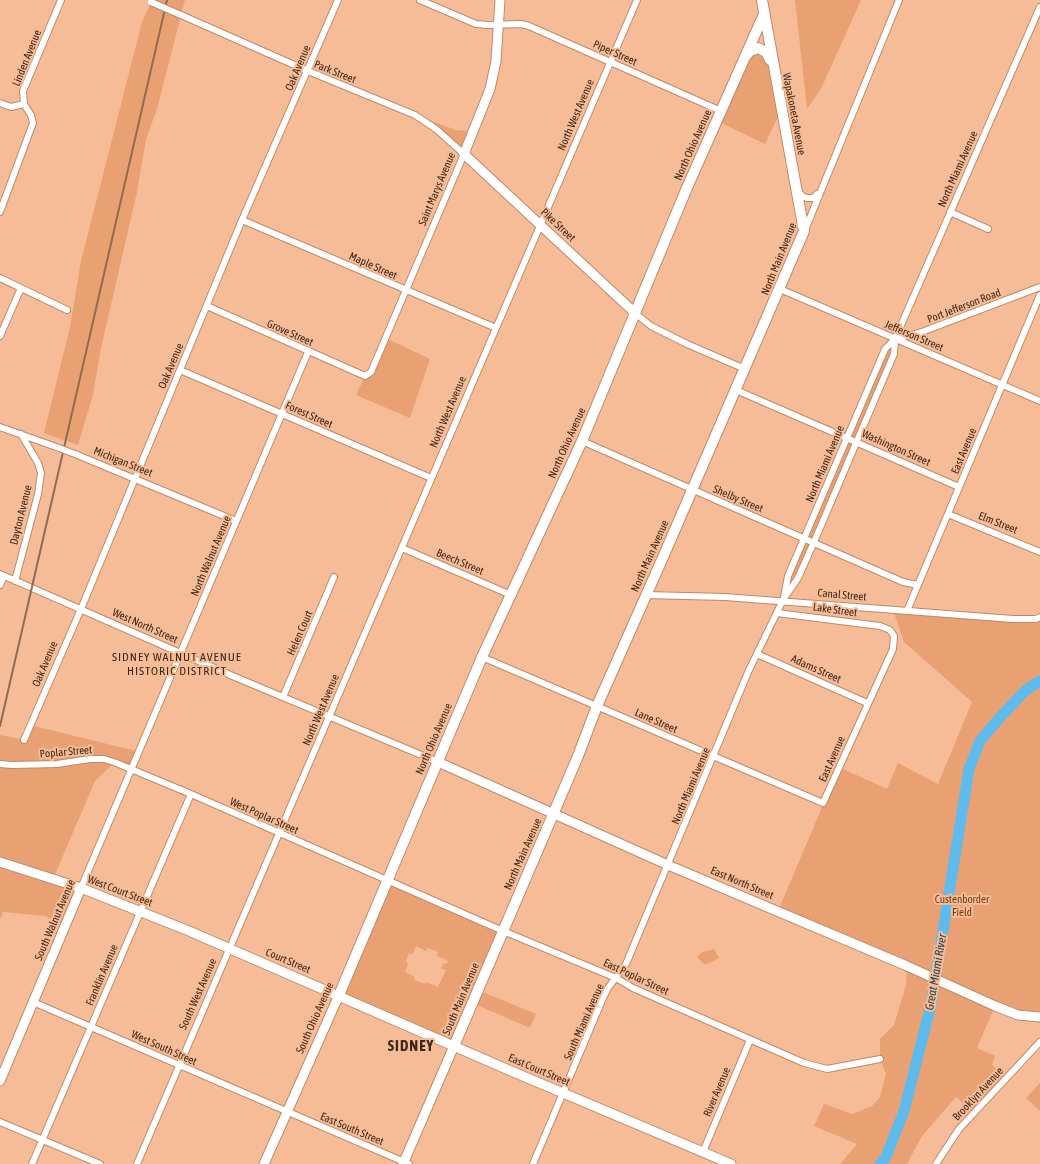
<!DOCTYPE html>
<style>
body{margin:0}
canvas{display:block;background:#f5bc97}
</style>
<canvas width="1040" height="1164"></canvas>
<script>
const c = document.querySelector('canvas').getContext('2d');
c.lineJoin = 'round';
function paint(path, color) { c.fillStyle = color; c.fill(path, 'evenodd'); }
const poly = rows => new Path2D(rows.map(r => 'M' + r).join(''));
function stroke(path, color, width, dash) { c.strokeStyle = color; c.lineWidth = width; c.lineCap = dash ? 'butt' : 'round'; c.setLineDash(dash || []); c.stroke(path); }
function write(font, color, halo, rows, align = 'center') {
  c.font = font + ' "Asap Condensed",sans-serif'; c.lineWidth = 4; c.setLineDash([]); c.textBaseline = 'middle'; c.strokeStyle = halo; c.fillStyle = color; for (const [text, x, y, turn = 0] of rows) {
    c.save(); c.translate(x, y); c.rotate((+turn || 0) * Math.PI / 180); c.textAlign = isNaN(turn) ? turn : align; if (halo) c.strokeText(text, 0, 0); c.fillText(text, 0, 0); c.restore();
  }
}
paint(poly([
 [147,0,185,0,157,109,146,139,137,192,101,348,93,395,78,445,44,433,70,327,81,261,142,22,151,2],
 [795,0,861,0,821,89,807,109],
 [750,51,766,52,781,110,765,144,717,121],
 [415,115,456,130,467,131,476,125,464,154],
 [386,338,430,359,410,418,356,395,365,376,371,372],
 [895,339,894,354,814,542,783,600,788,576,885,349],
 [893,610,1040,617,1040,1017,995,1006,977,1048,995,1056,992,1065,1006,1079,974,1113,956,1097,922,1136,907,1164,840,1164,857,1144,814,1126,824,1104,852,1114,872,1106,880,1097,886,1074,880,1059,880,1039,894,1025,906,985,907,966,778,911,839,767,887,789,898,763,938,784,972,702,904,642],
 [30,725,140,752,133,769,114,763,95,781,53,879,81,888,65,926,45,916,3,912,0,919,0,735,24,740],
 [388,881,503,931,478,990,536,1014,530,1028,472,1003,454,1046,339,995],
 [416,946,426,951,428,948,438,952,437,956,448,961,446,964,444,963,441,968,446,970,438,987,426,982,425,984,414,980,415,977,405,972,408,964,406,962,409,953,413,954],
 [714,949,719,958,705,965,697,957,702,952],
 [1040,1083,1040,1111,1026,1098]
]), '#e9a173');
stroke(poly([
 [880,1164,886,1157,904,1111,931,1005,969,769,980,741,1003,714,1026,690,1040,681]
]), '#5fbbeb', 11);
const street = poly([
 [420,0,476,24,488,25,521,24,529,26,721,111],
 [181,15,308,71,415,115,436,129,464,154,374,365,371,372,365,376,207,306],
 [0,103,11,107,24,104],
 [797,190,802,196,807,198,813,198,817,194],
 [0,212,33,123,31,115,24,104,23,91,61,0],
 [950,212,988,229],
 [242,220,496,328],
 [805,230,899,0],
 [0,278,67,310],
 [780,289,1040,401],
 [635,313,651,326,687,344,745,369],
 [0,336,21,288],
 [895,339,919,333,1040,287],
 [180,370,431,478],
 [736,390,959,487],
 [0,427,48,444],
 [582,441,903,582,918,585],
 [75,454,236,521],
 [948,514,1040,552],
 [402,548,511,595],
 [0,574,235,677,438,762],
 [15,581,38,494,41,473,38,463,21,434],
 [0,585,4,576],
 [646,595,725,597,1013,619,1036,619,1040,617],
 [784,597,788,576,885,349,895,339,1040,7],
 [907,611,1040,295],
 [757,654,867,703],
 [482,657,823,803,893,649,894,636,890,630,880,626,777,613],
 [283,697,334,577],
 [24,740,81,609,242,220,338,0],
 [0,764,12,765,57,764,90,759,104,759,114,762,191,794,503,931,616,978,633,988,804,1063,827,1069,880,1059],
 [81,888,308,352],
 [33,1002,409,1164],
 [0,1122,100,1164],
 [703,1152,750,1040],
 [32,1164,191,794],
 [137,1164,637,0],
 [533,1164,603,998,608,988,626,964,749,670,783,600,798,578,814,542,894,354,895,339],
 [936,1164,959,1129,1040,1042]
]);
const secondary = poly([
 [500,0,496,61,490,89,464,154,635,313],
 [438,762,668,865,907,966,995,1006,1018,1015,1040,1017],
 [0,862,81,888,189,931,511,1071,731,1164],
 [0,1081,81,888],
 [264,1164,339,995],
 [403,1164,454,1046]
]);
const primary = poly([
 [746,56,750,51,758,48,766,52,770,60],
 [339,995,482,657,582,441,686,190,764,14],
 [454,1046,578,756,597,706,664,555,804,231,762,0]
]);
stroke(street, '#bf8966', 8);
stroke(secondary, '#bf8966', 11);
stroke(primary, '#bf8966', 12);
stroke(street, '#fff', 6);
stroke(secondary, '#fff', 9);
stroke(primary, '#fff', 10);
stroke(poly([
 [0,726,167,0]
]), '#916b52', 2);
const streetBridge = poly([
 [151,2,181,15],
 [48,444,75,454]
]);
stroke(streetBridge, '#bf8966', 8, []);
stroke(streetBridge, '#fff', 6);
write('11px', '#3e2819', '#f5bc97', [
 ["Piper Street",615,53,24],
 ["Linden Avenue",27,58,-68],
 ["Oak Avenue",298,68,-67],
 ["Park Street",335,72,22],
 ["Wapakoneta Avenue",794,114,79],
 ["North West Avenue",576,115,-67],
 ["North Ohio Avenue",693,145,-66],
 ["North Miami Avenue",958,169,-66],
 ["Saint Marys Avenue",437,189,-67],
 ["Pike Street",558,225,43],
 ["North Main Avenue",779,259,-68],
 ["Maple Street",373,266,24],
 ["Port Jefferson Road",964,306,-21],
 ["Grove Street",290,333,24],
 ["Jefferson Street",914,336,23],
 ["Oak Avenue",171,366,-67],
 ["North West Avenue",448,412,-67],
 ["Forest Street",309,415,24],
 ["North Ohio Avenue",567,443,-66],
 ["Washington Street",896,448,24],
 ["East Avenue",964,451,-67],
 ["Michigan Street",123,462,22],
 ["North Miami Avenue",825,464,-67],
 ["Shelby Street",738,499,23],
 ["Dayton Avenue",21,515,-76],
 ["Elm Street",998,523,22],
 ["North Walnut Avenue",211,556,-67],
 ["North Main Avenue",650,556,-66],
 ["Beech Street",460,562,23],
 ["Canal Street",842,595,5],
 ["Lake Street",835,610,8],
 ["West North Street",145,626,24],
 ["Helen Court",300,633,-66],
 ["Oak Avenue",45,664,-67],
 ["Adams Street",816,669,24],
 ["North West Avenue",321,710,-67],
 ["Lane Street",656,721,24],
 ["North Ohio Avenue",434,739,-67],
 ["Poplar Street",66,752,-5],
 ["East Avenue",832,759,-66],
 ["North Miami Avenue",691,786,-67],
 ["West Poplar Street",264,816,24],
 ["North Main Avenue",523,854,-66],
 ["East North Street",742,883,23],
 ["West Court Street",120,891,21],
 ["South Walnut Avenue",55,920,-67],
 ["Court Street",288,961,23],
 ["Franklin Avenue",102,975,-67],
 ["East Poplar Street",636,977,25],
 ["South West Avenue",198,994,-66],
 ["South Main Avenue",461,999,-67],
 ["South Ohio Avenue",315,1018,-66],
 ["South Miami Avenue",584,1022,-66],
 ["West South Street",164,1048,24],
 ["East Court Street",539,1070,23],
 ["River Avenue",717,1092,-67],
 ["Brooklyn Avenue",978,1094,-47],
 ["East South Street",352,1129,23]
]);
write('11px', '#6c3b16', '#f5bc97', [
 ["Custenborder",962,900],
 ["Field",962,913]
]);
c.letterSpacing = '1px';
write('12px', '#3e2819', '#f5bc97', [
 ["SIDNEY WALNUT AVENUE",177,657],
 ["HISTORIC DISTRICT",177,671]
]);
c.letterSpacing = '0px';
write('italic 12px', '#1c4358', '#f5bc97', [
 ["Great Miami River",936,972,-80]
]);
c.letterSpacing = '1px';
write('bold 15px', '#3e2819', '#f5bc97', [
 ["SIDNEY",411,1046]
]);
c.letterSpacing = '0px';
</script>
